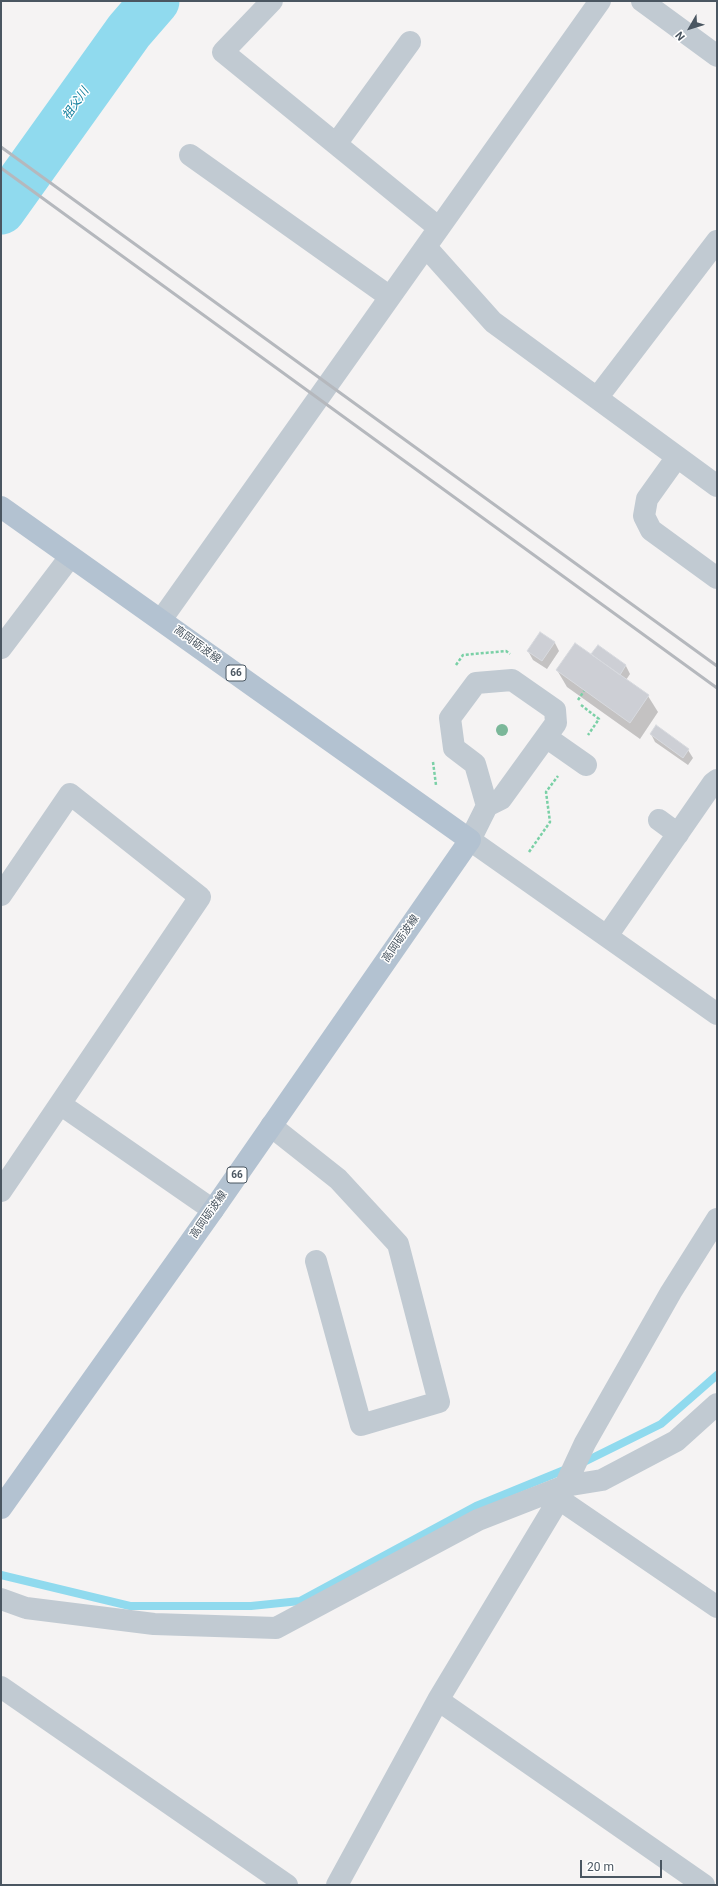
<!DOCTYPE html>
<meta charset="utf-8">
<style>
body{margin:0}
#map{position:relative;width:718px;height:1886px;overflow:hidden;background:#f5f3f3;font-family:Roboto,sans-serif}
canvas{display:block}
.frame{position:absolute;inset:0;border:2px solid #4a5661;pointer-events:none}
.north{position:absolute;left:670px;top:8px;width:40px;height:40px;-webkit-text-stroke:3px #fff;paint-order:stroke;rotate:231deg;font-size:11px;font-weight:700;line-height:16px;text-align:center;color:#4a5661}
.north::after{content:'';display:block;margin:auto;width:14px;height:18px;background:#4a5661;clip-path:polygon(50% 0,100% 100%,50% 72%,0 100%)}
.scale{position:absolute;left:580px;top:1860px;width:82px;height:18px;box-sizing:border-box;border:2px solid #4a5661;border-top:0;padding-left:5px;font-size:12px;line-height:14px;white-space:nowrap;color:#4a5661;-webkit-text-stroke:3px #fff;paint-order:stroke}
</style>
<div id="map">
<canvas width="718" height="1886"></canvas>
<div class="frame"></div>
<div class="north">N</div>
<div class="scale">20 m</div>
</div>
<script>
const c = document.querySelector('canvas').getContext('2d');
c.lineJoin = 'round';
function paint(path, color) { c.fillStyle = color; c.fill(path, 'evenodd'); }
const poly = rows => new Path2D(rows.map(r => 'M' + r).join(''));
function stroke(path, color, width, dash) { c.strokeStyle = color; c.lineWidth = width; c.lineCap = dash ? 'butt' : 'round'; c.setLineDash(dash || []); c.stroke(path); }
function write(font, color, halo, rows, align = 'center') {
  c.font = font + ' Roboto,"Noto Sans JP",sans-serif'; c.lineWidth = 3; c.setLineDash([]); c.textBaseline = 'middle'; c.strokeStyle = halo; c.fillStyle = color; for (const [text, x, y, turn = 0] of rows) {
    c.save(); c.translate(x, y); c.rotate((+turn || 0) * Math.PI / 180); c.textAlign = isNaN(turn) ? turn : align; if (halo) c.strokeText(text, 0, 0); c.fillText(text, 0, 0); c.restore();
  }
}
paint(poly([
 [541,633,555,643,559,651,547,669,533,660,528,651],
 [592,654,626,666,630,674,626,680,648,696,658,712,640,739,567,687,557,670,594,658],
 [651,734,688,750,693,758,688,765,655,742]
]), '#0003');
stroke(poly([
 [580,1464,661,1424,717,1375],
 [1,1575,130,1606,251,1606,300,1601,476,1506,569,1468]
]), '#90daee', 8);
stroke(poly([
 [1,210,129,31,155,1]
]), '#90daee', 49);
const building = poly([
 [540,632,555,642,542,661,527,651,540,632],
 [575,643,649,695,630,723,556,670,575,643],
 [598,645,626,665,620,675,591,654,598,645],
 [656,725,689,749,683,758,650,734,656,725]
]);
paint(building, '#cdcfd5');
stroke(building, '#d7d9de', 1);
stroke(poly([
 [456,665,463,655,506,651,510,654],
 [578,700,584,691],
 [581,705,599,719,588,735],
 [433,762,436,785],
 [529,852,550,822,546,792,558,776]
]), '#7ad0a6', 2.5, [3, 2]);
stroke(poly([
 [272,1,223,52,439,228],
 [642,1,717,56],
 [336,144,410,42],
 [190,155,390,297],
 [426,247,493,322,717,486],
 [597,398,717,241],
 [677,457,647,499,644,516,651,530,717,578],
 [161,620,600,1],
 [1,648,70,557],
 [546,737,586,765],
 [487,806,475,764,454,748,450,718,476,683,512,680,555,710,556,723,501,799,487,806,470,840,717,1014],
 [659,820,678,834],
 [1,895,70,794,200,897,60,1104],
 [607,936,713,783,717,780],
 [271,1126,338,1179,398,1244,439,1402,361,1425,316,1261],
 [1,1191,60,1104,213,1210],
 [559,1499,717,1607],
 [1,1599,26,1608,154,1624,276,1628,478,1520,565,1486,602,1480,676,1441,717,1404],
 [1,1687,287,1885],
 [438,1700,704,1885],
 [337,1885,438,1700,559,1499,585,1443,671,1292,717,1219]
]), '#c1cad2', 22);
stroke(poly([
 [1,507,470,840,213,1210,1,1508]
]), '#b3c2d1', 22);
stroke(poly([
 [1,147,717,666],
 [1,168,717,688]
]), '#b5b8bd', 3);
c.fillStyle = '#7bb799';
for (const [x, y] of [
 [502,730]
]) { c.beginPath(); c.arc(x, y, 6, 0, 2 * Math.PI); c.fill(); }
for (const [x, y, w] of [
 [236,673,20],
 [237,1175,20]
]) { const box = new Path2D(); box.roundRect(x - w / 2, y - 8, w, 16, 3); c.fillStyle = '#fff'; c.fill(box); stroke(box, '#4a5661', 1); }
write('bold 10px', '#4a5661', null, [
 ["66",236,673],
 ["66",237,1175]
]);
write('11px', '#4a5661', '#fff', [
 ["高岡砺波線",197,645,36],
 ["高岡砺波線",401,939,-55],
 ["高岡砺波線",209,1215,-55]
]);
write('italic 12px', '#0c7c9b', '#fff', [
 ["祖父川",76,104,-55]
]);
</script>
